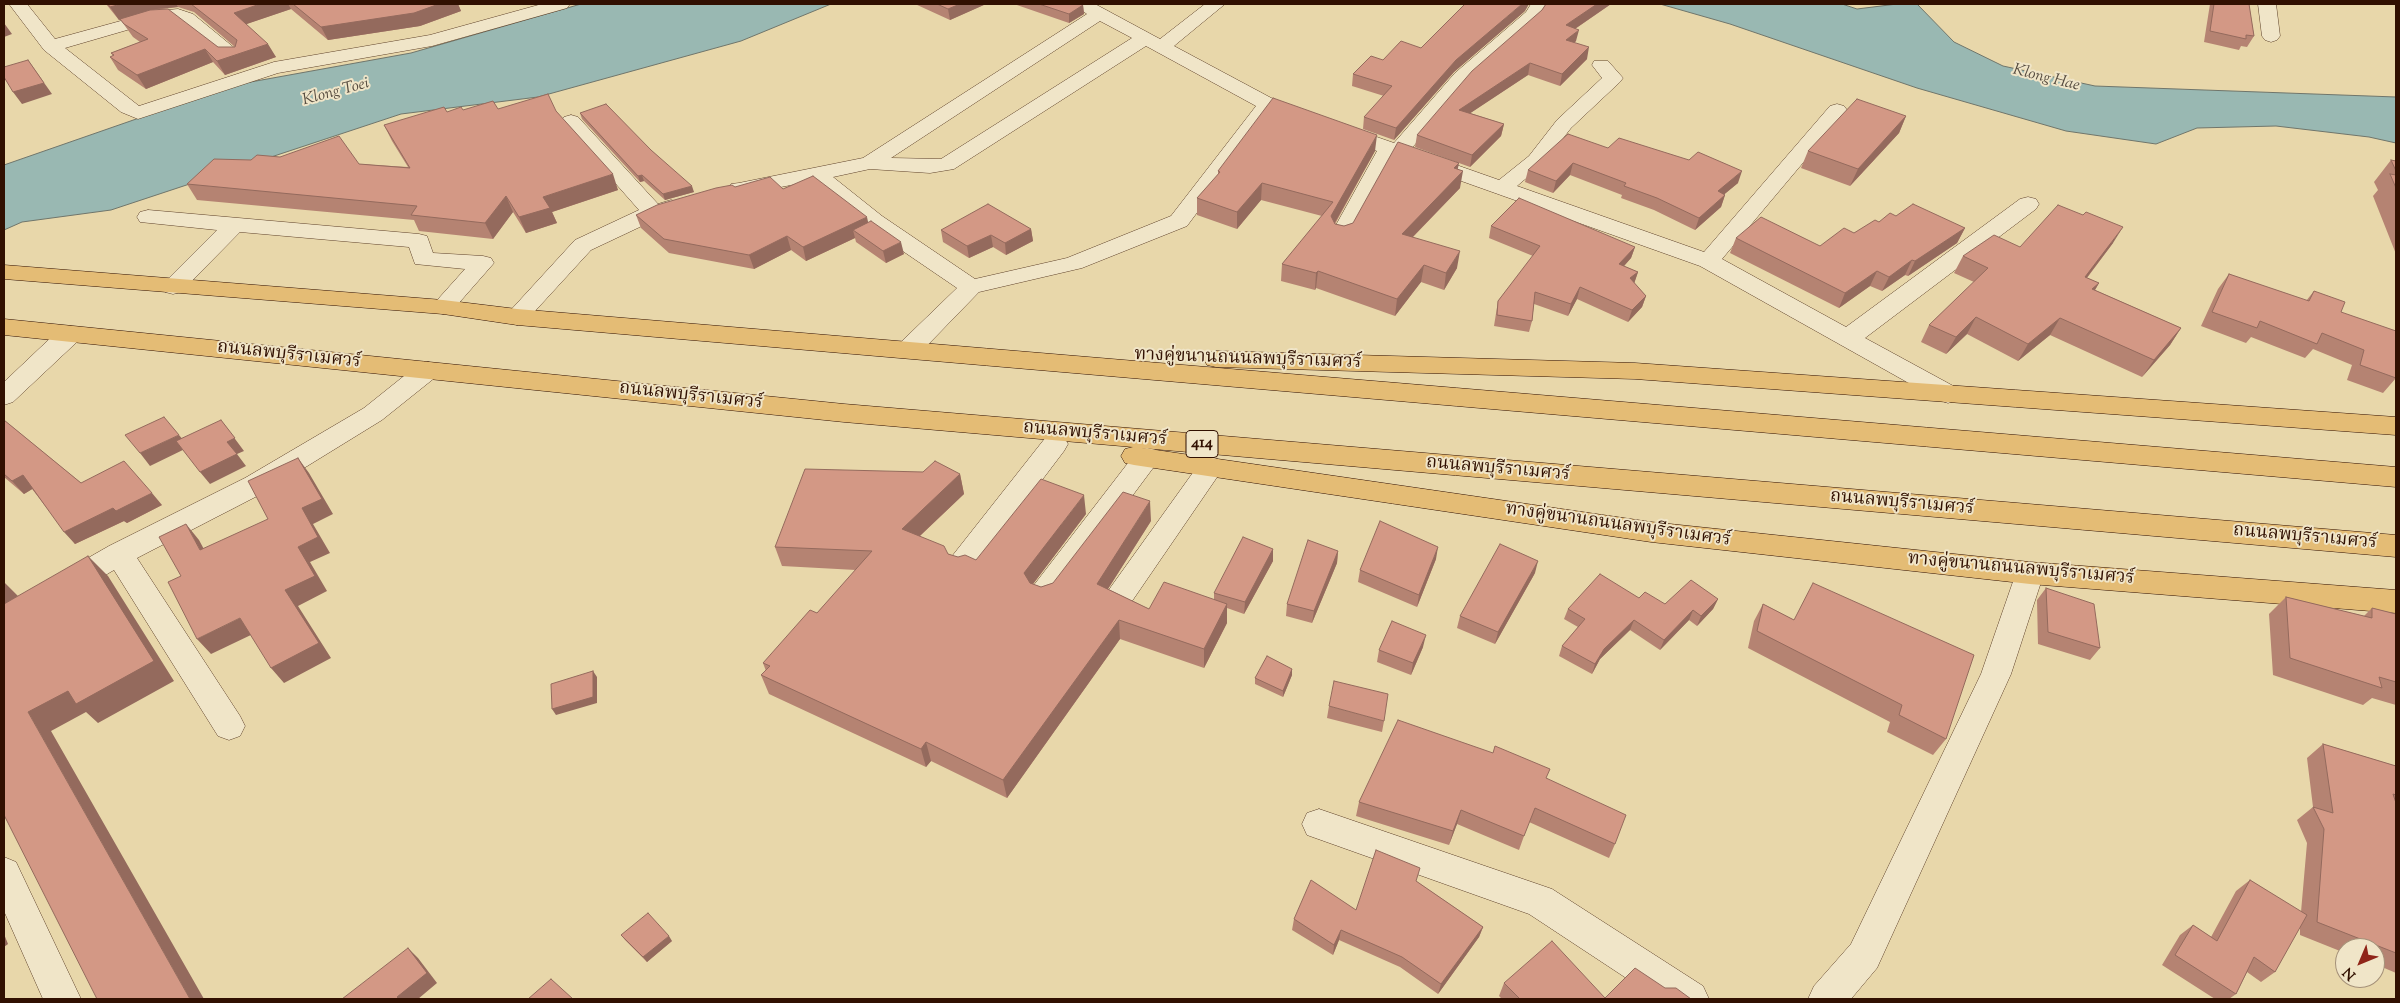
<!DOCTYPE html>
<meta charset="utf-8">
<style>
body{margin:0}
#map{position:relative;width:2400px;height:1003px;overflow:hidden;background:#e8d7aa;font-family:"Sorts Mill Goudy",serif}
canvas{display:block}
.frame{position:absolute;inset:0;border:5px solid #311001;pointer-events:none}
.north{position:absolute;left:2335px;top:938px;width:50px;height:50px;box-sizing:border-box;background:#f0e5c8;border:1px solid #a49078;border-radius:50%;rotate:225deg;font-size:14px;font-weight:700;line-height:20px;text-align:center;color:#311001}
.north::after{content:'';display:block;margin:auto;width:18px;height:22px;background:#8f2418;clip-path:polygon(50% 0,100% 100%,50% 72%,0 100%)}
</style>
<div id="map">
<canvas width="2400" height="1003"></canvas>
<div class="frame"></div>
<div class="north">N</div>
</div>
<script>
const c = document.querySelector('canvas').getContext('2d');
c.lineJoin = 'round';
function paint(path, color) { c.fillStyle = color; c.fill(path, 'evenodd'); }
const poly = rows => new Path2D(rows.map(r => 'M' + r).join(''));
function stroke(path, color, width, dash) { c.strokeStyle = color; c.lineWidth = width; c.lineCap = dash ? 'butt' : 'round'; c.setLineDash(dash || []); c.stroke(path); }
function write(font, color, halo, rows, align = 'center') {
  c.font = font + ' "Sorts Mill Goudy","Noto Serif Thai",serif'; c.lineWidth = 4; c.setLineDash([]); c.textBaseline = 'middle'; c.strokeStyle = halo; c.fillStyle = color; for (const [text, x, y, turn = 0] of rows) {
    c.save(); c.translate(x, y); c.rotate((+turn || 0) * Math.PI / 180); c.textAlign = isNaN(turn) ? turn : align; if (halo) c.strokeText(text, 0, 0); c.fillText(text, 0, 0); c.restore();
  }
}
const water = poly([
 [581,4,831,4,741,41,538,97,401,114,111,210,22,222,4,230,4,165,234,85,411,53,581,4],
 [1660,4,1842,4,1857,9,1897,4,1917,4,1954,42,2003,66,2095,86,2396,97,2396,143,2369,137,2276,126,2197,128,2156,144,2066,131,1917,88,1730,24,1660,4]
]);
paint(water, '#99b8b2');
stroke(water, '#6f756b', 1);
const minor = poly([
 [9,4,27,4,55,39,157,11,178,9,193,14,243,55,241,59,227,59,176,20,158,21,65,48,139,106,274,62,430,35,542,4,570,4,567,8,432,46,278,73,138,119,121,112,44,50,9,4],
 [1073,4,1095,4,1160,39,1205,4,1225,4,1174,46,1275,100,1310,113,1313,117,1310,121,1303,123,1272,112,1187,226,1082,268,979,292,917,356,908,358,899,356,896,350,899,344,957,288,866,226,812,181,739,195,731,194,728,189,731,184,739,183,863,158,1087,14,1073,4],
 [1100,21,1132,38,941,159,891,158,1100,21],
 [1146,46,1256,106,1171,216,1067,258,975,279,882,216,833,177,870,169,930,173,954,169,1146,46],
 [1531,4,1549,4,1538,20,1469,81,1411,149,1499,180,1529,156,1557,120,1602,78,1592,65,1594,61,1608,61,1623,78,1620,82,1571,128,1543,164,1517,186,1704,252,1830,106,1837,104,1844,106,1847,110,1844,114,1722,259,1846,327,2020,199,2028,197,2036,199,2039,204,2036,209,1865,338,1957,388,1961,394,1957,400,1948,403,1939,400,1700,266,1394,157,1350,239,1342,241,1334,239,1331,234,1377,151,1334,135,1331,131,1334,127,1341,125,1348,127,1394,143,1455,73,1526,12,1531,4],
 [2258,4,2276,4,2280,36,2277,40,2271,42,2265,40,2262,36,2258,4],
 [571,115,578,117,658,204,671,200,679,202,682,207,679,212,661,217,591,250,525,322,517,325,509,322,505,317,509,312,575,240,639,210,564,125,561,121,564,117,571,115],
 [148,210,419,234,427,236,433,253,483,256,491,258,494,263,451,312,443,314,435,312,431,307,465,269,415,264,409,247,240,232,181,292,173,294,165,292,161,287,165,282,217,230,140,222,137,217,140,212,148,210],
 [70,326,79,328,82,334,79,340,13,402,4,405,4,382,61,328,70,326],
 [428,362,437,364,440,370,437,376,382,420,265,492,137,558,240,716,245,726,240,736,229,740,218,736,114,570,15,628,4,632,4,606,109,546,245,478,364,408,419,364,428,362],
 [1055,435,1064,437,1068,444,1064,451,973,571,963,574,953,571,949,563,953,555,1046,437,1055,435],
 [1147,448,1156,450,1160,457,1156,464,1054,601,1044,604,1034,601,1029,593,1034,585,1138,450,1147,448],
 [1211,457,1220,460,1224,467,1128,607,1118,611,1108,607,1103,599,1108,591,1202,460,1211,457],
 [2030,562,2040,565,2044,573,2011,674,1877,968,1851,999,1808,999,1814,986,1851,944,1981,674,2016,573,2020,565,2030,562],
 [1319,809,1552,889,1703,986,1709,999,1658,999,1529,914,1307,835,1302,824,1307,813,1319,809],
 [4,857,16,862,81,999,43,999,4,911,4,857]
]);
const major = poly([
 [4,265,443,300,517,309,2396,467,2396,487,517,325,443,314,4,279,4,265],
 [4,319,844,404,2396,535,2396,557,1142,448,1651,522,2030,562,2396,590,2396,613,2030,584,1651,542,1134,465,1125,463,1121,456,1125,449,1133,447,844,422,4,335,4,319],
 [1216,351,1635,363,2396,417,2396,435,1635,379,1216,367,1207,365,1204,359,1207,353,1216,351]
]);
stroke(minor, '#5f422b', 1);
stroke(major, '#311001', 1);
paint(minor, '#f0e5c8');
paint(major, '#e4bc75');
paint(poly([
 [106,4,458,4,461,11,420,26,328,40,291,9,246,24,276,57,225,75,213,62,146,89,118,70,110,57,113,56,111,53,140,42,133,37,120,19,119,20],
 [178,7,194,12,235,47,218,47,155,10],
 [915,4,986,4,950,20],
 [1014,4,1081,4,1083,5,1084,14,1069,23],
 [1546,4,1611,4,1575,29,1576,41,1574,43,1587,59,1560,86,1528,75,1470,113,1504,124,1501,136,1470,167,1415,147,1417,135,1542,10],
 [2210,4,2249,4,2254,36,2247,47,2241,46,2239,50,2204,42],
 [1525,11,1454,72,1394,140,1363,129,1364,117,1384,96,1352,86,1353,74,1383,60,1421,48],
 [498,109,556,111,618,190,552,212,557,223,526,233,513,212,493,239,419,231,414,220,197,200,187,184,359,164,408,167,392,141,384,125,447,112,463,110],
 [580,113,651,150,694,192,665,200,644,181,640,182,582,119],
 [1906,116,1899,133,1850,186,1801,168,1808,151],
 [1608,148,1738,183,1724,194,1725,195,1721,207,1695,230,1654,210,1621,198,1622,195,1570,175,1553,193,1525,182,1528,170],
 [1375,151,1335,224,1344,226,1353,223,1458,169,1460,188,1413,237,1457,268,1444,290,1421,282,1395,316,1316,288,1315,290,1281,281,1282,264,1322,216,1261,200,1237,229,1197,215,1197,198,1218,175,1218,171],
 [2391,160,2396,161,2396,254,2373,196,2378,190,2374,182],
 [735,187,783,189,868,223,904,254,886,263,856,242,855,238,806,261,791,250,754,269,669,253,641,228,636,215],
 [1896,216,1965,228,1957,243,1908,276,1905,275,1882,291,1870,286,1839,308,1730,253,1736,238,1820,246,1854,233,1879,222],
 [1491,226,1635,247,1631,258,1624,266,1638,272,1634,283,1646,296,1642,307,1628,322,1577,299,1568,316,1534,304,1532,321,1529,332,1494,326,1498,301,1533,256,1489,238],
 [1031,229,1033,241,1006,255,993,247,969,258,943,242,941,230],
 [2113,243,2087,278,2099,283,2095,290,2181,328,2170,345,2142,377,2050,335,2018,361,1967,334,1946,354,1921,342,1929,325,1974,282,1954,273,1963,256],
 [2229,274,2306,301,2314,291,2341,312,2396,378,2383,393,2347,380,2352,365,2313,349,2305,358,2251,337,2246,343,2201,326,2218,289],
 [4,420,81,483,162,505,127,523,124,521,75,544,32,489,24,494,4,477],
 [960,474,964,494,920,536,948,554,958,557,976,560,1086,514,1033,584,1041,587,1053,583,1151,521,1108,589,1149,609,1214,600,1214,593,1273,549,1273,561,1244,614,1227,608,1227,623,1204,668,1120,639,1007,798,931,761,926,767,769,694,761,675,766,671,763,663,817,613,856,570,782,566,775,547],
 [1338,551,1337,563,1312,623,1286,616,1287,604],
 [1436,559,1417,607,1358,582,1360,570],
 [1535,573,1495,644,1457,628,1460,616],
 [2046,588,2100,648,2090,660,2038,644,2037,600],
 [2286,597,2364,616,2372,608,2396,614,2396,705,2372,698,2363,705,2273,675,2269,614],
 [1718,599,1713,609,1697,626,1689,620,1660,650,1630,630,1600,659,1592,674,1559,656,1562,646,1578,627,1564,619,1568,609,1665,604],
 [1763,604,1794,620,1946,739,1933,755,1887,732,1890,722,1748,648,1754,621],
 [1423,647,1411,675,1377,662,1379,650],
 [1292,669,1292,675,1283,697,1255,684,1255,678],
 [1329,706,1384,721,1382,732,1327,718],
 [2323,744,2396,766,2396,973,2375,964,2375,948,2345,948,2345,953,2300,935,2300,927,2275,972,2261,982,2247,972,2236,994,2229,999,2215,999,2162,965,2180,935,2193,925,2211,937,2236,891,2250,880,2301,912,2307,843,2297,820,2313,807,2307,758],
 [1547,778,1615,844,1609,858,1529,822,1519,850,1457,824,1449,845,1356,816,1359,802],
 [1416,881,1483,927,1479,937,1438,994,1400,967,1339,940,1333,955,1292,930,1294,919,1356,910],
 [621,935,672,941,647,962,625,940],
 [1504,983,1605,998,1691,999,1502,999,1499,996]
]), '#b58372');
paint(poly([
 [121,4,176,4,178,7,157,9,119,20,110,7],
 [260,4,288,4,291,9,241,26,234,13],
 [439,4,458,4,461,11,420,26,328,40,321,27],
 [960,4,986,4,950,20,948,9],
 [1522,4,1529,4,1525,11,1454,72,1394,140,1396,128,1456,60],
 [1597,4,1611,4,1563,37,1566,25],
 [1083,5,1084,14,1069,23,1069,14],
 [4,23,12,34,4,37],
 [1579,30,1576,41,1563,52,1566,40],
 [268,44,276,57,225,75,217,61],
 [1589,47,1587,59,1560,86,1562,74],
 [205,49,213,62,146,89,137,75],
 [28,60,52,94,22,104,13,92],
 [1530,63,1528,75,1457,122,1459,110],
 [1906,116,1899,133,1850,186,1858,169],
 [1504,124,1501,136,1470,167,1472,155],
 [1377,135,1375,151,1329,233,1331,216],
 [1459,163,1456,178,1463,171,1460,188,1399,251,1402,234,1454,168],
 [1573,163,1570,175,1553,193,1556,181],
 [1742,171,1738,183,1714,203,1718,191],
 [613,174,618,190,552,212,557,223,526,233,519,217,543,197],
 [642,175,644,181,640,182,638,176],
 [1262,183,1261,200,1237,229,1237,212],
 [692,186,694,192,665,200,663,194],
 [1725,195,1721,207,1695,230,1699,218],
 [506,196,513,212,493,239,485,223],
 [867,217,870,231,853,230,855,238,806,261,803,247],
 [2123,227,2113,243,2075,293,2085,277],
 [1965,228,1957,243,1908,276,1915,261],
 [1031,229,1033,241,1006,255,1005,243],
 [991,235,993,247,969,258,967,246],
 [787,236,791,250,754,269,749,255],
 [901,242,904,254,886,263,883,251],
 [1635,247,1631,258,1616,275,1619,264],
 [1460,251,1457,268,1444,290,1446,273],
 [1912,260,1905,275,1882,291,1889,277],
 [1424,265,1421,282,1395,316,1397,299],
 [1318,271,1316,288,1315,290,1316,273],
 [1877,271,1870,286,1839,308,1845,293],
 [1638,272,1634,284,1630,278],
 [2099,283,2089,300,2092,289],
 [1580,287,1577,299,1568,316,1571,304],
 [1646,296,1642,307,1628,322,1632,310],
 [1976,317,1967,334,1946,354,1956,337],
 [2060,318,2050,335,2018,361,2028,344],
 [2181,328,2170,345,2142,377,2154,360],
 [221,420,244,451,237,454,246,466,210,484,200,472,227,442],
 [179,435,189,447,150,466,140,453],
 [298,458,309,473,333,514,313,524,330,553,310,562,327,591,298,606,331,658,284,683,271,668,285,590,298,547,302,508],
 [960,474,964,494,907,548,902,529],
 [23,475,34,488,24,494,12,481],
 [152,493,162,505,127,523,124,521,75,544,64,532,113,508],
 [1084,495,1086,514,1027,592,1024,573],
 [1150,501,1151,521,1099,603,1097,584],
 [186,524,199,540,213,566,200,550],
 [1438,547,1436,559,1417,607,1419,595],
 [1273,549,1273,561,1244,614,1245,602],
 [1338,551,1337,563,1312,623,1314,611],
 [88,556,108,576,174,681,98,723,86,712,51,731,204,999,190,999,28,712],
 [1538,561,1535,573,1495,644,1498,632],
 [4,582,18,596,4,605],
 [1718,599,1713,609,1697,626,1701,616],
 [1227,604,1227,623,1204,668,1204,649],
 [1693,610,1689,620,1660,650,1664,640],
 [240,618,253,634,211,654,197,639],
 [1119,620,1120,639,1007,798,1003,780],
 [1634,620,1630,630,1600,659,1592,674,1595,664,1604,649],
 [1426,635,1423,647,1411,675,1413,663],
 [1292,669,1292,675,1283,697,1283,691],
 [593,671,597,677,597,703,556,715,552,709],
 [926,742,931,761,926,767,921,749],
 [1461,810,1457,824,1449,845,1453,831],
 [1483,927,1479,937,1438,994,1441,984],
 [1341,930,1339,940,1333,955,1334,945],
 [4,934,8,944,4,947],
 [669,936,672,941,647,962,643,957],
 [408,948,418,958,437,983,418,999,399,999,397,997]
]), '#946a5d');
const building = poly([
 [108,4,121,4,110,7,108,4],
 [191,4,260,4,234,13,268,44,217,61,205,49,137,75,110,57,114,55,111,53,148,39,124,24,120,19,150,10,168,9,218,47,235,47,237,40,191,4],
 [293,4,439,4,414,13,321,27,293,4],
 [937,4,960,4,948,9,937,4],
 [1039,4,1081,4,1083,5,1069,14,1039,4],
 [1465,4,1522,4,1456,60,1396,128,1364,117,1392,86,1353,74,1371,56,1383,60,1401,41,1421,48,1465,4],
 [1546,4,1597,4,1566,25,1579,30,1566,40,1589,47,1562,74,1530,63,1459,110,1504,124,1472,155,1417,135,1472,71,1542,10,1546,4],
 [2214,4,2249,4,2254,36,2246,35,2246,39,2210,31,2214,4],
 [28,60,44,83,13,92,4,77,4,67,28,60],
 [548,94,556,111,613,174,543,197,550,208,519,217,506,196,485,223,411,215,417,206,187,184,214,159,251,160,257,155,280,157,339,136,359,164,410,168,384,125,444,107,447,112,461,107,463,110,493,101,498,109,548,94],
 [1273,98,1377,135,1331,216,1335,224,1344,226,1353,223,1398,142,1459,163,1454,168,1463,171,1402,234,1460,251,1446,273,1424,265,1397,299,1318,271,1316,273,1282,264,1333,202,1262,183,1237,212,1197,198,1220,172,1218,171,1273,98],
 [1857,99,1906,116,1858,169,1808,151,1857,99],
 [606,104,651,150,692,186,663,194,642,175,638,176,580,113,606,104],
 [1568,134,1608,148,1619,138,1689,160,1698,152,1742,171,1718,191,1725,195,1699,218,1657,198,1624,186,1626,183,1573,163,1556,181,1528,170,1568,134],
 [2391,160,2396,161,2396,171,2391,160],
 [2390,174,2396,175,2396,188,2390,174],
 [813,176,867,217,803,247,787,236,749,255,664,239,636,215,657,205,716,188,732,185,735,187,770,177,783,189,813,176],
 [1519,198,1635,247,1619,264,1638,272,1630,278,1646,296,1632,310,1580,287,1571,304,1535,292,1532,321,1497,315,1498,301,1540,246,1491,226,1519,198],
 [988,204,1031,229,1005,243,991,235,967,246,941,230,988,204],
 [1913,204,1965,228,1915,261,1912,260,1889,277,1877,271,1845,293,1736,238,1761,217,1820,246,1844,228,1854,233,1875,220,1879,222,1890,213,1896,216,1913,204],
 [2058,205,2083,215,2086,212,2123,227,2085,277,2099,283,2092,289,2181,328,2154,360,2060,318,2028,344,1976,317,1956,337,1929,325,1988,268,1963,256,1994,235,2020,247,2058,205],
 [871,221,901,242,883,251,853,230,871,221],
 [2229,274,2309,301,2314,291,2345,302,2341,312,2396,331,2396,378,2360,365,2364,350,2322,333,2317,344,2260,321,2257,328,2212,312,2229,274],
 [164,417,179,435,140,453,125,435,164,417],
 [4,420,81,483,124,461,152,493,116,511,113,508,64,532,23,475,12,481,4,474,4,420],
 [221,420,235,438,227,442,237,454,200,472,176,441,221,420],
 [298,458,322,499,302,508,318,537,298,547,315,576,285,590,319,643,271,668,240,618,197,639,168,582,181,576,159,537,186,524,200,550,268,519,248,481,298,458],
 [935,461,960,474,902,529,944,546,948,554,958,557,965,555,976,560,1041,479,1084,495,1024,573,1030,583,1041,587,1053,583,1123,492,1150,501,1097,584,1149,609,1164,582,1227,604,1204,649,1119,620,1003,780,926,742,921,749,761,675,770,666,763,663,810,610,817,613,872,551,775,547,805,469,923,472,935,461],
 [1380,521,1438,547,1419,595,1360,570,1380,521],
 [1243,537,1273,549,1245,602,1214,593,1243,537],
 [1308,540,1338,551,1314,611,1287,604,1308,540],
 [1500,544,1538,561,1498,632,1460,616,1500,544],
 [88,556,154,661,76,704,68,691,28,712,190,999,97,999,4,815,4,604,88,556],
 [1600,574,1639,598,1645,592,1665,604,1691,580,1718,599,1701,616,1693,610,1664,640,1634,620,1604,649,1595,664,1562,646,1585,619,1568,609,1600,574],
 [1813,583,1974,655,1946,739,1899,715,1902,705,1757,631,1763,604,1794,620,1813,583],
 [2046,588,2094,604,2100,648,2048,632,2046,588],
 [2286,597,2372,618,2372,608,2396,614,2396,682,2379,677,2382,688,2290,658,2286,597],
 [1392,621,1426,635,1413,663,1379,650,1392,621],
 [1267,656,1292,669,1283,691,1255,678,1267,656],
 [593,671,593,697,552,709,551,684,593,671],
 [1334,681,1388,694,1384,721,1329,706,1334,681],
 [1398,720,1493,753,1495,746,1550,769,1546,778,1626,815,1615,844,1535,808,1524,836,1461,810,1453,831,1359,802,1398,720],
 [2323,744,2396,766,2396,795,2393,794,2396,803,2396,953,2317,922,2324,829,2313,807,2333,813,2323,744],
 [1376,850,1420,868,1416,881,1483,927,1441,984,1402,957,1341,930,1334,945,1294,919,1311,880,1356,910,1376,850],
 [2250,880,2307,915,2275,972,2254,957,2236,994,2175,955,2193,925,2217,941,2250,880],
 [648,913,669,936,643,957,621,935,648,913],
 [1552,941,1605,998,1635,968,1665,988,1676,988,1691,999,1520,999,1504,983,1552,941],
 [408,948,427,973,397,997,399,999,342,999,408,948],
 [551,979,573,999,528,999,551,979]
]);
paint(building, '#d39885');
stroke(building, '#946a5d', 1);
write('italic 16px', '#554b3f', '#f0e5c8', [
 ["Klong Hae",2046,79,14],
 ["Klong Toei",336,93,-15]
]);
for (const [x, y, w] of [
 [1202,444,32]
]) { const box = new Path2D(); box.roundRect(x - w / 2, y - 13.5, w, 27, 4); c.fillStyle = '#f0e5c8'; c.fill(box); stroke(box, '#311001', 1); }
write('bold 16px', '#311001', null, [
 ["414",1202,444]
]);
write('18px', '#311001', '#f0e5c8', [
 ["ถนนลพบุรีราเมศวร์",289,356,6],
 ["ทางคู่ขนานถนนลพบุรีราเมศวร์",1248,360,2],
 ["ถนนลพบุรีราเมศวร์",691,397,6],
 ["ถนนลพบุรีราเมศวร์",1095,435,5],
 ["ถนนลพบุรีราเมศวร์",1498,470,5],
 ["ถนนลพบุรีราเมศวร์",1902,504,5],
 ["ทางคู่ขนานถนนลพบุรีราเมศวร์",1618,526,8],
 ["ถนนลพบุรีราเมศวร์",2305,538,5],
 ["ทางคู่ขนานถนนลพบุรีราเมศวร์",2021,570,5]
]);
</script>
